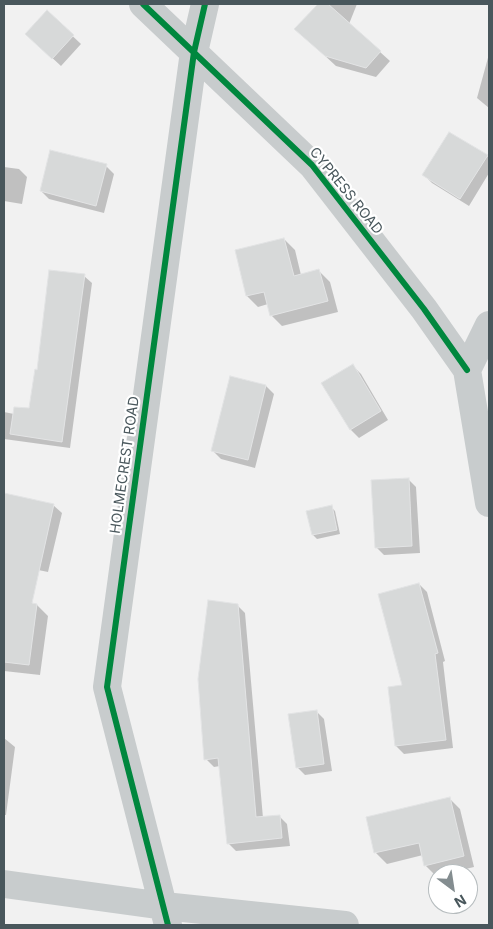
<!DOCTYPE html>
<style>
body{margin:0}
#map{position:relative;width:493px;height:929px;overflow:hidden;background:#f1f1f1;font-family:Inter,sans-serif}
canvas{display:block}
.frame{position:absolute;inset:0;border:5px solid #49575c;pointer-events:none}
.north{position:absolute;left:428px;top:864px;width:50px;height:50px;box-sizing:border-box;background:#fff;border:1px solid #b6bcbe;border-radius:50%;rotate:149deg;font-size:14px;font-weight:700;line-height:20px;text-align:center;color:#49575c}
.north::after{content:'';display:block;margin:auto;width:18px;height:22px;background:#848d90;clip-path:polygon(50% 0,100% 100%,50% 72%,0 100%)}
</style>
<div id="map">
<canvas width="493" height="929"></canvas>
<div class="frame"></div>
<div class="north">N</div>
</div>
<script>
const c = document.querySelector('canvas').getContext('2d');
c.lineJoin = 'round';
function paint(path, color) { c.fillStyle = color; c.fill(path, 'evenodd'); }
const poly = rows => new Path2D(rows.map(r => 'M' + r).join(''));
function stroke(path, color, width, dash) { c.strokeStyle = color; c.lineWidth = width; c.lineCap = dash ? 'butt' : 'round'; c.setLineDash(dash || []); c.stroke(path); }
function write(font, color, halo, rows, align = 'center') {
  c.font = font + ' Inter,sans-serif'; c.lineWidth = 4.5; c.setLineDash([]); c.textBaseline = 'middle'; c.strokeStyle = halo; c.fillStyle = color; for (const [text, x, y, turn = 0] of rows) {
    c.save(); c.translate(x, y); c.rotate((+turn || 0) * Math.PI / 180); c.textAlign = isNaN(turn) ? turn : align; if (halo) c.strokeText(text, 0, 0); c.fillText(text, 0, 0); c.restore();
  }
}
paint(poly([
 [319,4,357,4,349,24,390,61,376,77,336,66,296,29],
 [47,12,81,44,61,66,35,42],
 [489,54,489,108,477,98],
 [487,156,489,159,489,173,469,206,432,183,424,175],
 [106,166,114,174,104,213,49,199,41,191],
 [4,167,19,169,27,177,22,204,4,201],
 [284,239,295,250,301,275,319,271,330,282,338,312,282,326,271,315,268,304,258,307,247,296],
 [84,276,92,283,70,448,4,439,4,412,14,414,30,410,38,371],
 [353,366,361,374,388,420,359,438,351,430],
 [231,378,266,386,274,394,255,468,221,459,213,451],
 [408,479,416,487,420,553,384,555,376,547],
 [4,494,53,505,62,513,48,572,4,563],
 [331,507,335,511,340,534,317,539,313,535,308,512],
 [419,584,427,592,445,661,443,662,453,748,404,754,396,746],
 [4,601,37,605,48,616,40,675,4,671],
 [237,605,245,613,263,818,279,816,287,824,290,846,236,851,228,843,220,766,214,767,206,759],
 [316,711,324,719,332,771,305,775,297,767],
 [4,738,15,747,6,815,4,815],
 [449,798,460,809,474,867,436,876,425,865,423,855,387,864,376,853,367,818]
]), '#0003');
const building = poly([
 [318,4,328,4,381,51,366,68,325,56,294,29,318,4],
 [47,10,74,35,52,59,25,34,47,10],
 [449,132,488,155,460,199,422,175,449,132],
 [50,150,107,164,96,206,40,191,50,150],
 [284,238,294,276,319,269,328,301,270,316,264,292,246,296,235,250,284,238],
 [49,270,85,274,62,442,10,434,14,407,29,408,35,369,37,370,49,270],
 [353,364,381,411,350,430,321,383,353,364],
 [230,376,266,385,248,460,211,451,230,376],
 [409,478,412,546,375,548,371,480,409,478],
 [4,493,54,504,32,603,37,604,29,665,4,662,4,493],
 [332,505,337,530,312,535,306,511,332,505],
 [419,583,438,653,435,654,446,740,395,746,388,687,402,685,378,594,419,583],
 [208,600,238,604,256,817,280,815,282,838,227,844,218,758,204,760,198,679,208,600],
 [317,710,324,764,296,768,288,714,317,710],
 [450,797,464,856,424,866,419,843,374,853,366,817,450,797]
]);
paint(building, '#d7d9d9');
stroke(building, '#e2e3e4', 1);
stroke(poly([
 [143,4,312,165,424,309,467,370],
 [489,325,467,370,489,503],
 [4,884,164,906,345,925],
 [168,925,107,687,194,52,205,4]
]), '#c8cccd', 28);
stroke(poly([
 [143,4,312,165,424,309,467,370],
 [168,925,107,687,194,52,205,4]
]), '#00873e', 6);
write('14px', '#49575c', '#fff', [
 ["CYPRESS ROAD",346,191,51],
 ["HOLMECREST ROAD",125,465,-82]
]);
</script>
